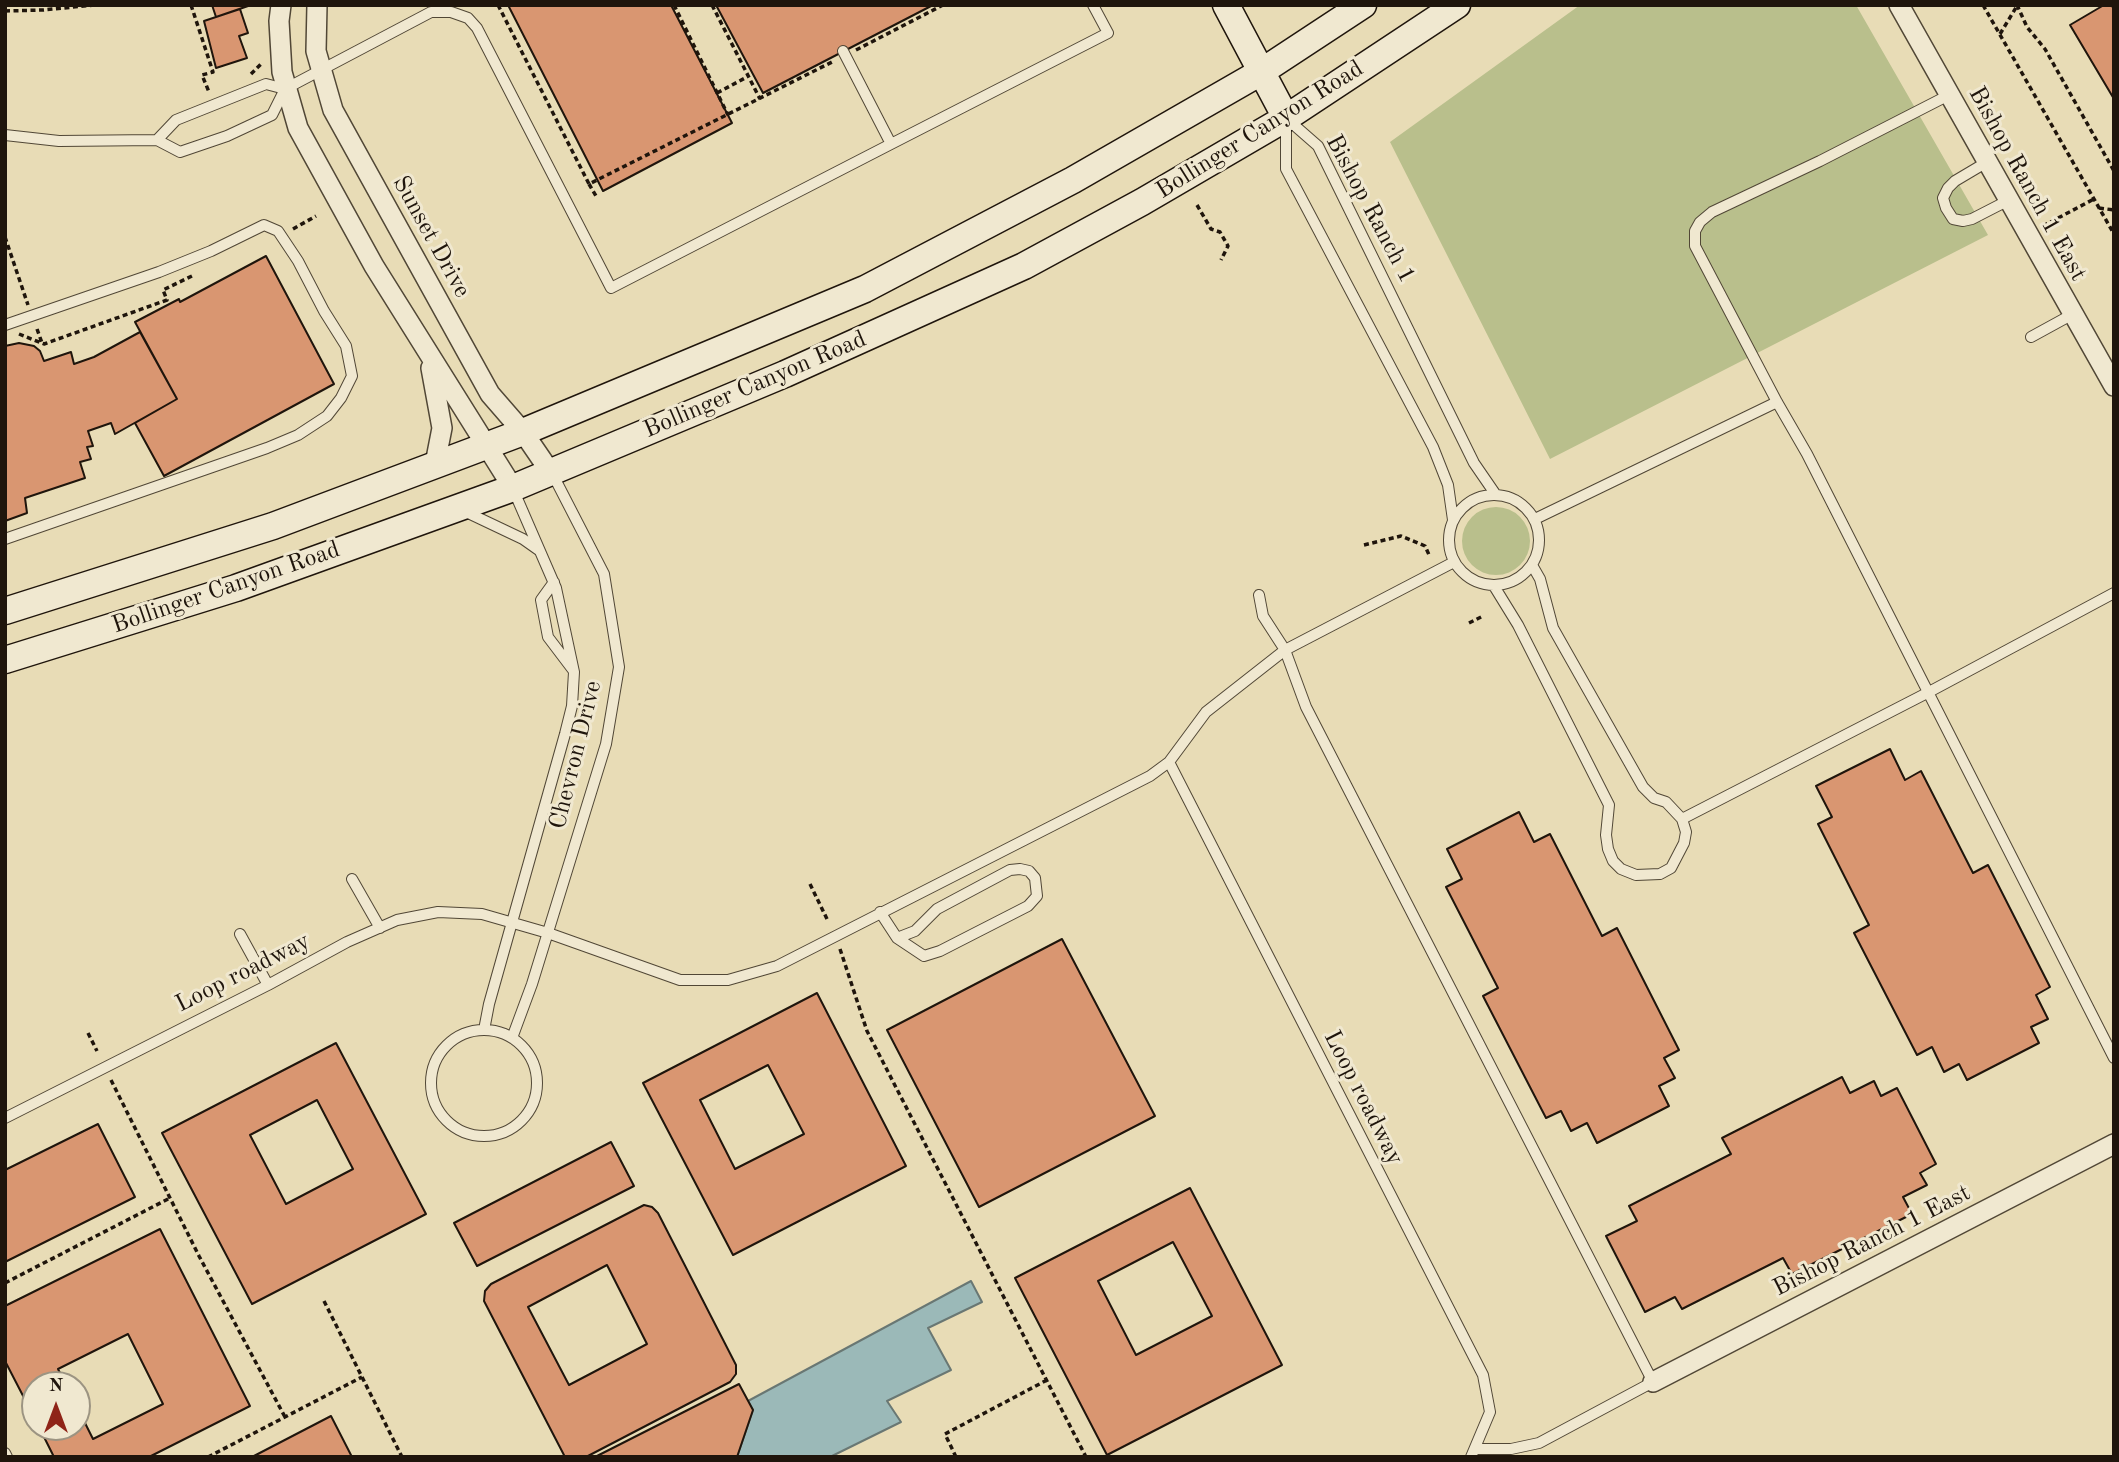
<!DOCTYPE html>
<style>
body{margin:0}
#map{position:relative;width:2119px;height:1462px;overflow:hidden;background:#e8dcb6;font-family:"Old Standard TT",serif}
canvas{display:block}
.frame{position:absolute;inset:0;border:7px solid #1f150c;pointer-events:none}
.north{position:absolute;left:21px;top:1371px;width:70px;height:70px;box-sizing:border-box;background:#f0e8d0;border:2px solid #9c9482;border-radius:50%;rotate:0deg;font-size:19px;font-weight:700;line-height:28px;text-align:center;color:#1f150c}
.north::after{content:'';display:block;margin:auto;width:24px;height:32px;background:#8f2418;clip-path:polygon(50% 0,100% 100%,50% 72%,0 100%)}
</style>
<div id="map">
<canvas width="2119" height="1462"></canvas>
<div class="frame"></div>
<div class="north">N</div>
</div>
<script>
const c = document.querySelector('canvas').getContext('2d');
c.lineJoin = 'round';
function paint(path, color) { c.fillStyle = color; c.fill(path, 'evenodd'); }
const poly = rows => new Path2D(rows.map(r => 'M' + r).join(''));
function stroke(path, color, width, dash) { c.strokeStyle = color; c.lineWidth = width; c.lineCap = dash ? 'butt' : 'round'; c.setLineDash(dash || []); c.stroke(path); }
function write(font, color, halo, rows, align = 'center') {
  c.font = font + ' "Old Standard TT",serif'; c.lineWidth = 6; c.setLineDash([]); c.textBaseline = 'middle'; c.strokeStyle = halo; c.fillStyle = color; for (const [text, x, y, turn = 0] of rows) {
    c.save(); c.translate(x, y); c.rotate((+turn || 0) * Math.PI / 180); c.textAlign = isNaN(turn) ? turn : align; if (halo) c.strokeText(text, 0, 0); c.fillText(text, 0, 0); c.restore();
  }
}
paint(poly([
 [1580,5,1856,5,1988,235,1550,459,1390,142],
 '1462 541a34 34 0 1 1 68 0a34 34 0 1 1-68 0Z'
]), '#b9bf8c');
const water = poly([
 [971,1281,982,1302,928,1328,951,1370,887,1401,901,1422,830,1457,737,1457,753,1410,748,1401,971,1281]
]);
paint(water, '#9bb9b8');
stroke(water, '#697773', 2);
const building = poly([
 [212,5,251,5,216,17,212,5],
 [508,5,671,5,732,123,603,191,508,5],
 [716,5,933,5,763,93,716,5],
 [2104,5,2111,5,2114,9,2114,99,2070,25,2104,5],
 [240,9,248,33,239,36,247,58,216,68,204,21,240,9],
 [266,256,334,384,164,476,135,423,177,399,135,322,179,299,180,302,266,256],
 [140,332,177,399,115,434,111,423,88,431,93,446,87,447,91,459,80,462,85,478,25,498,27,513,5,521,5,346,19,343,34,346,40,351,44,361,71,352,74,364,94,357,140,332],
 [1890,749,1905,780,1921,771,1973,873,1988,865,2050,987,2036,995,2048,1019,2031,1027,2039,1043,1967,1080,1959,1064,1944,1072,1932,1047,1917,1055,1854,933,1869,925,1818,824,1832,817,1816,786,1890,749],
 [1519,812,1534,842,1550,834,1602,936,1617,928,1679,1050,1664,1058,1675,1078,1659,1086,1669,1106,1597,1143,1587,1123,1571,1131,1561,1111,1546,1118,1483,996,1498,988,1446,887,1462,879,1447,849,1519,812],
 [1062,939,1155,1116,979,1207,887,1030,1062,939],
 [817,993,906,1166,733,1255,643,1083,817,993],
 [768,1065,804,1134,735,1169,700,1100,768,1065],
 [336,1043,426,1214,252,1304,162,1133,336,1043],
 [317,1100,353,1169,286,1204,250,1135,317,1100],
 [1842,1077,1850,1093,1874,1081,1881,1096,1897,1088,1936,1164,1920,1173,1927,1185,1903,1197,1912,1214,1792,1274,1783,1258,1682,1309,1675,1297,1645,1312,1606,1236,1637,1221,1629,1206,1731,1154,1722,1138,1842,1077],
 [98,1124,135,1197,5,1262,5,1170,98,1124],
 [611,1142,634,1186,477,1266,454,1223,611,1142],
 [1190,1188,1282,1365,1107,1455,1015,1278,1190,1188],
 [1173,1242,1212,1316,1136,1355,1098,1281,1173,1242],
 [644,1205,652,1207,658,1213,736,1365,736,1374,730,1382,586,1457,565,1457,484,1301,485,1291,491,1284,644,1205],
 [607,1265,647,1344,569,1385,528,1307,607,1265],
 [160,1229,250,1406,149,1457,54,1457,39,1427,77,1427,77,1407,93,1439,163,1404,128,1334,58,1369,66,1385,35,1385,35,1419,5,1361,5,1306,160,1229],
 [739,1384,753,1410,737,1457,595,1457,739,1384],
 [331,1416,352,1457,252,1457,331,1416]
]);
paint(building, '#d99671');
stroke(building, '#1f150c', 2);
const lane = poly([
 [1949,95,1820,161,1712,212,1700,222,1695,231,1695,246,1777,402,1807,454,2114,1058],
 [1286,118,1318,146,1474,463,1496,495],
 [1286,122,1286,169,1433,447,1448,485,1453,520],
 [5,135,59,141,157,140,180,152,227,136,272,115,285,89,431,12,451,12,468,18,477,28,611,288,891,144,843,51],
 [157,140,176,120,266,84,285,89],
 [891,144,1108,33,1093,5],
 [1987,162,1955,181,1948,188,1943,198,1946,208,1953,219,1963,221,1972,219,2009,200],
 [5,325,159,272,211,251,264,225,278,231,298,261,324,311,346,346,352,376,341,398,327,416,298,435,267,448,5,539],
 [2031,337,2073,314],
 '1449 540a45 45 0 1 1 90 0a45 45 0 1 1-90 0Z',
 [464,511,523,539,540,551],
 [1535,519,1777,402],
 [554,582,541,600,548,637,573,670],
 [1494,586,1518,625,1609,805,1606,835,1608,849,1613,861,1621,869,1636,875,1660,874,1671,868,1684,843,1686,832,1682,819,1666,802,1654,798,1643,787,1553,628,1540,579,1532,565],
 [1259,595,1263,616,1285,650,1306,707,1653,1382,1539,1443,1511,1449,1476,1449],
 [1169,762,1483,1375,1490,1412,1471,1457],
 [1682,819,1929,692,2114,593],
 [352,879,380,928],
 [880,912,897,938,924,956,940,951,1028,906,1037,896,1035,878,1029,871,1020,869,1010,870,937,909,915,931,897,938],
 [240,934,268,985],
 '431 1083a53 53 0 1 1 106 0a53 53 0 1 1-106 0Z',
 [484,1030,489,1004,565,734,572,706,574,672,556,588,513,489],
 [512,1038,532,984,606,744,619,667,604,574,552,473],
 [5,1118,268,985,347,942,397,920,438,912,482,914,548,933,680,980,728,980,777,966,1150,776,1169,762,1206,712,1285,650,1454,562],
 [5,1453,7,1457]
]);
const street = poly([
 [281,5,279,21,282,72,298,128,374,266,513,488],
 [317,5,316,51,333,110,490,394,523,432,551,473],
 [1899,5,2114,386],
 [431,368,442,428,435,464],
 [1653,1382,2114,1144]
]);
const secondary = poly([
 [1226,5,1286,118],
 [5,611,273,526,523,432,865,289,1073,180,1261,72,1363,5],
 [5,660,236,588,513,488,785,374,1024,266,1142,202,1286,118,1457,5]
]);
stroke(lane, '#514736', 12);
stroke(street, '#514736', 22);
stroke(secondary, '#1f150c', 29);
stroke(poly([
 [191,5,213,72,202,75,209,92],
 [498,5,589,184,834,61],
 [674,5,728,115],
 [712,5,760,99],
 [1983,5,2114,234],
 [2017,5,2027,27,2045,49,2114,171],
 [5,11,43,10,94,5],
 [2000,34,2017,6],
 [856,50,943,5],
 [251,74,262,63],
 [717,93,747,77],
 [589,184,596,196],
 [1197,205,1211,229,1220,232,1228,246,1221,260],
 [2099,208,2114,210],
 [2043,226,2094,199],
 [293,229,316,216],
 [5,237,28,305],
 [37,329,42,343],
 [19,334,44,344,167,300,163,290,194,275],
 [1364,545,1401,536,1425,546,1430,557],
 [1469,623,1483,616],
 [810,884,827,919],
 [840,949,867,1031,1086,1457],
 [88,1033,97,1051],
 [111,1080,199,1256,285,1417],
 [5,1283,170,1198],
 [324,1301,402,1457],
 [208,1457,362,1377],
 [956,1457,945,1434,1047,1380]
]), '#1f150c', 3.5, [5, 3.5]);
stroke(lane, '#f0e8d0', 10);
stroke(street, '#f0e8d0', 19);
stroke(secondary, '#f0e8d0', 26);
write('24px', '#1f150c', '#f0e8d0', [
 ["Bollinger Canyon Road",1260,130,-32],
 ["Bishop Ranch 1 East",2027,184,61],
 ["Bishop Ranch 1",1370,209,62],
 ["Sunset Drive",431,237,61],
 ["Bollinger Canyon Road",755,385,-23],
 ["Bollinger Canyon Road",226,588,-19],
 ["Chevron Drive",576,755,-76],
 ["Loop roadway",243,973,-27],
 ["Loop roadway",1363,1098,63],
 ["Bishop Ranch 1 East",1872,1241,-27]
]);
</script>
